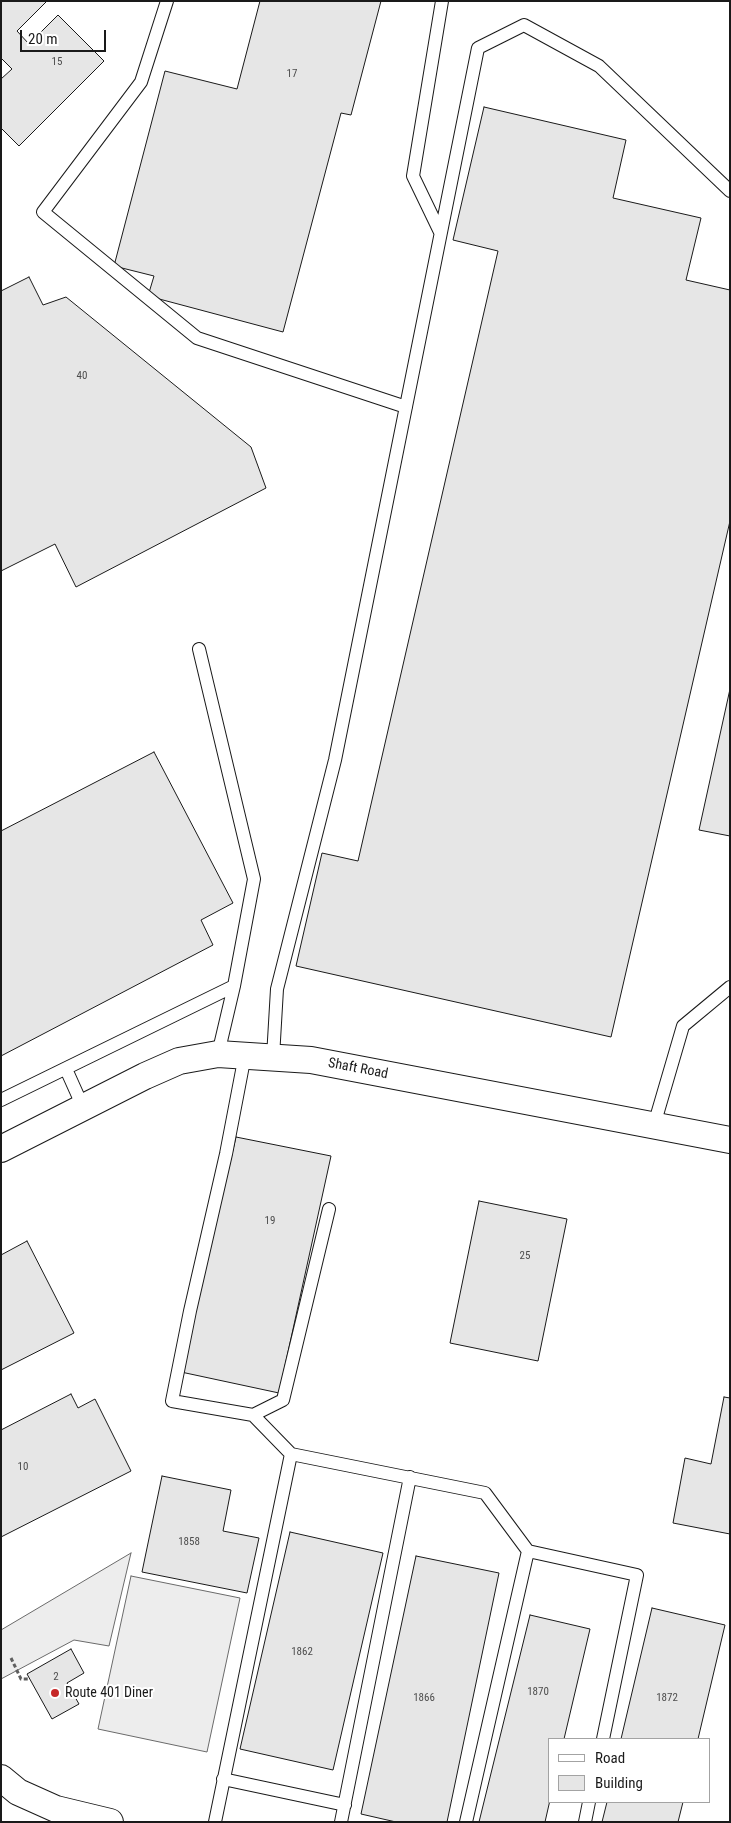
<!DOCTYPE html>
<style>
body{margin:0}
#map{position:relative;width:731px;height:1823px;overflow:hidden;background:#fff;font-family:"Roboto Condensed",sans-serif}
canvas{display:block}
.frame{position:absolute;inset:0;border:2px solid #1a1a1a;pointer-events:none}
.legend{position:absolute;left:548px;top:1738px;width:162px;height:65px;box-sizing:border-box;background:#fff;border:1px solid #a3a3a3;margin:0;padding:6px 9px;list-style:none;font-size:15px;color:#1a1a1a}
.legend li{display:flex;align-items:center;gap:10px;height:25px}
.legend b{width:25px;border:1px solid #a3a3a3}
.scale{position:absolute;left:20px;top:30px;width:86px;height:22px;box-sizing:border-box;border:2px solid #1a1a1a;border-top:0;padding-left:6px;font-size:15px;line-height:18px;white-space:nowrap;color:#1a1a1a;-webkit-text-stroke:4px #fff;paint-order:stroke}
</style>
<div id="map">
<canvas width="731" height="1823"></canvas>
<div class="frame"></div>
<ul class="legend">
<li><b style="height:6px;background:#fff"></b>Road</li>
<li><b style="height:14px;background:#e6e6e6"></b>Building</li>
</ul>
<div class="scale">20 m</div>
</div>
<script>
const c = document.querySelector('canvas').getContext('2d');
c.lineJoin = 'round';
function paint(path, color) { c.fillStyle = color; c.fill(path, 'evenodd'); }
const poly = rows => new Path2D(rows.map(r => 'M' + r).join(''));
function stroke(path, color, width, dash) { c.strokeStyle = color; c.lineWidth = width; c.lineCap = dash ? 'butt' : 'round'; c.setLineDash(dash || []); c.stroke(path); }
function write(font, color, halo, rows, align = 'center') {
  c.font = font + ' "Roboto Condensed",sans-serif'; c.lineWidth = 4; c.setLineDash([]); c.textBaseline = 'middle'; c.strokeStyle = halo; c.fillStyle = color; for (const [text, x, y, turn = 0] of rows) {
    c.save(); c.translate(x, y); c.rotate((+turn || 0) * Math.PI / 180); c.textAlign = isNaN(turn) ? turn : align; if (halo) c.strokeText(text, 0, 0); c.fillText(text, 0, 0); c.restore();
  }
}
const parking = poly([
 [131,1553,109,1646,74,1640,1,1679,1,1630,131,1553],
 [131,1576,240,1598,207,1752,98,1729,131,1576]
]);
paint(parking, '#ededed');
stroke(parking, '#6a6a6a', 1);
const building = poly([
 [1,1,47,1,17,31,29,44,58,15,104,61,19,146,1,128,1,79,12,69,1,58,1,1],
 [260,1,381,1,351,115,341,113,283,332,148,296,154,276,114,266,165,71,237,89,260,1],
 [484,107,626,140,613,198,701,218,686,280,730,290,730,521,611,1037,296,966,322,853,358,861,498,251,453,240,484,107],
 [29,277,43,305,66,297,251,447,266,488,76,587,55,544,1,571,1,291,29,277],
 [730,689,730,836,699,830,730,689],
 [154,752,233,903,201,920,213,945,1,1056,1,831,154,752],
 [236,1137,331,1156,279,1393,181,1372,236,1137],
 [479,1201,567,1219,538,1361,450,1343,479,1201],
 [27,1241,74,1333,1,1370,1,1255,27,1241],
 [71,1394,78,1408,95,1399,131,1471,1,1537,1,1430,71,1394],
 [724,1397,730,1398,730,1534,673,1523,685,1458,711,1464,724,1397],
 [162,1476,231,1490,223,1531,259,1538,247,1593,142,1572,162,1476],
 [290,1532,383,1553,333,1770,240,1749,290,1532],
 [416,1556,499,1573,447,1822,396,1822,361,1814,416,1556],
 [652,1608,725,1625,698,1739,621,1739,652,1608],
 [530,1615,590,1629,564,1739,550,1739,550,1800,545,1822,479,1822,530,1615],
 [71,1649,84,1673,67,1683,79,1704,52,1719,27,1674,71,1649],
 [607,1802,683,1802,678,1822,602,1822,607,1802]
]);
paint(building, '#e6e6e6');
stroke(building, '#1a1a1a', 1);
const service = poly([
 [167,1,141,82,43,212,197,338,406,407],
 [440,232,413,176,442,1],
 [199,649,254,879,234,986,218,1054],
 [245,1055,226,1154,190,1311,172,1401,253,1415,291,1454,485,1493,528,1551,637,1575,603,1739],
 [273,1057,277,989,335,760,478,48,524,25,599,66,730,191],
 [66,1069,83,1107],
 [1,1100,234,986],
 [654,1125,683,1026,730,987],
 [253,1415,283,1400,329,1209],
 [223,1779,345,1805],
 [215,1822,291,1454],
 [341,1822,410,1477],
 [466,1822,528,1551],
 [585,1822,589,1802]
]);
const minor = poly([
 [1,1149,145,1076,179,1061,218,1054,311,1060,730,1140],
 [1,1778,18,1792,56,1809,110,1822]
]);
stroke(service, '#1a1a1a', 14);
stroke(minor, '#1a1a1a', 28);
stroke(poly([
 [11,1658,21,1679,30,1679]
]), '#5f5f5f', 3, [4, 2.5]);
stroke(service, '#fff', 12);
stroke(minor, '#fff', 26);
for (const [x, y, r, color] of [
 [55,1693,5,"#c62828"]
]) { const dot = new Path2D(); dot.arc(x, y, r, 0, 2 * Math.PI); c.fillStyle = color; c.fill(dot); stroke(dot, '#fff', 2); }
write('11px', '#4d4d4d', null, [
 ["15",57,62],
 ["17",292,74],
 ["40",82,376],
 ["19",270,1221],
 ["25",525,1256],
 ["10",23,1467],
 ["1858",189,1542],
 ["1862",302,1652],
 ["2",56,1677],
 ["1870",538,1692],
 ["1866",424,1698],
 ["1872",667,1698]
]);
write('14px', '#1a1a1a', '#fff', [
 ["Shaft Road",358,1069,11]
]);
write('14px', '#1a1a1a', '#fff', [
 ["Route 401 Diner",65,1693]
], 'left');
</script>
